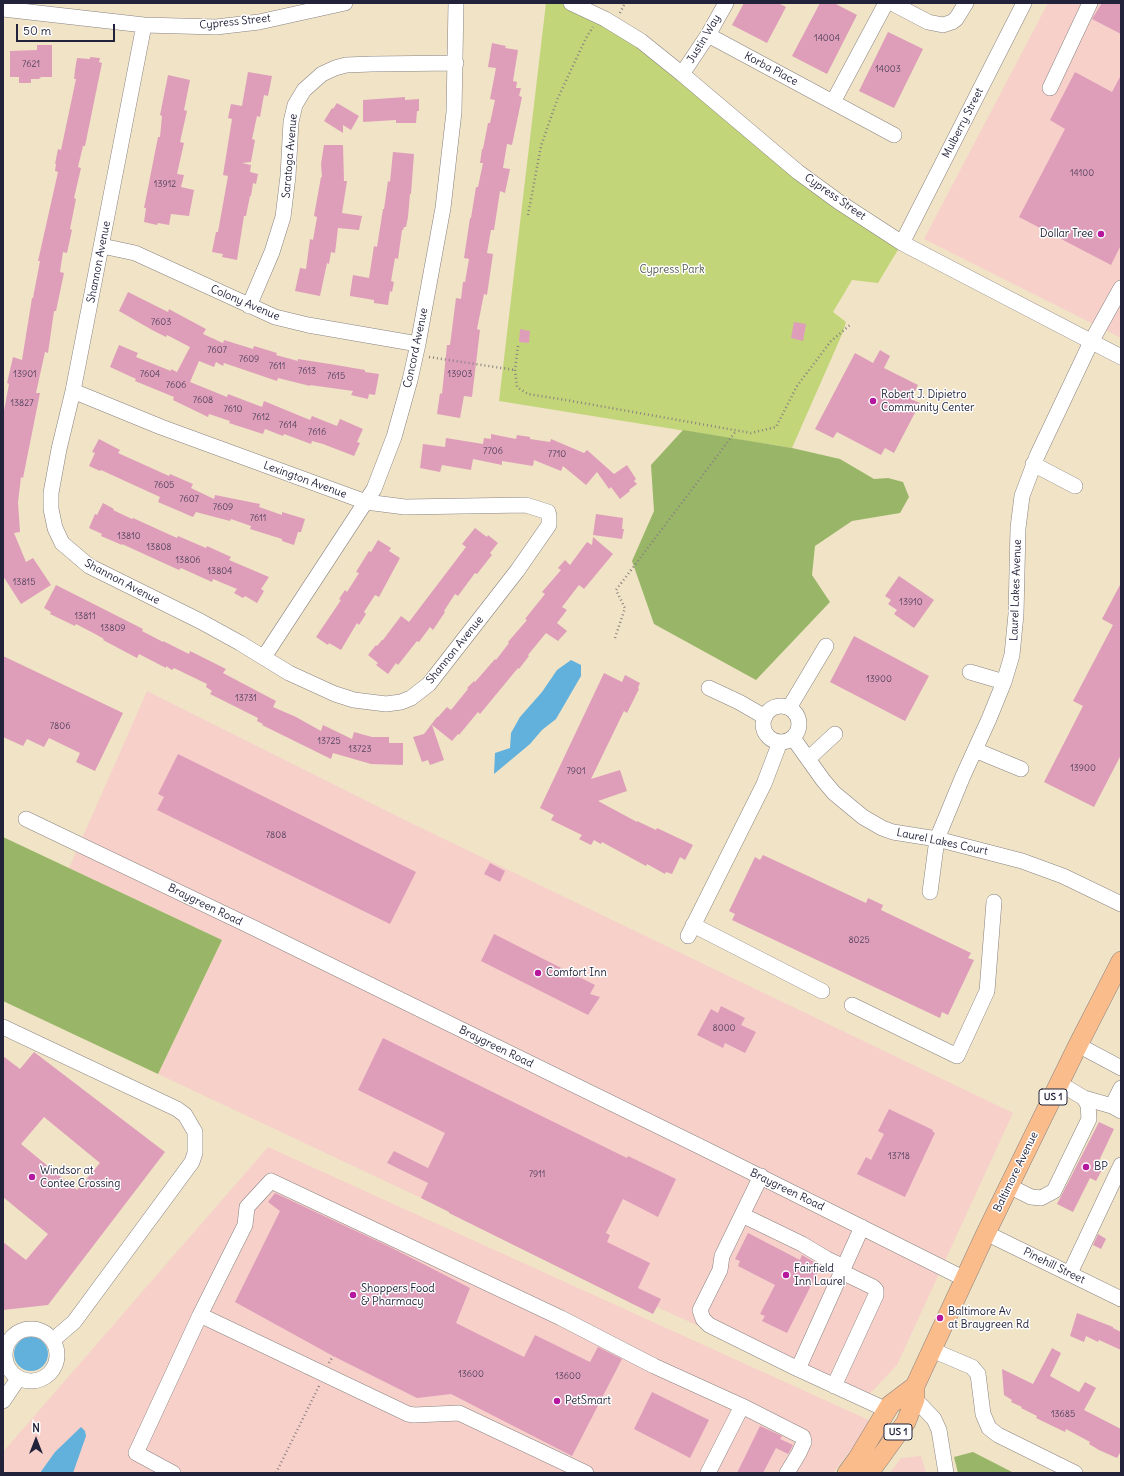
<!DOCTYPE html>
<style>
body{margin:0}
#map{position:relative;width:1124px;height:1476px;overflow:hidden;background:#f0e3c6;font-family:Delius,sans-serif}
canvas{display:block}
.frame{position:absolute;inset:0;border:4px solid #22223b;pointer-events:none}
.north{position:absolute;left:16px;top:1420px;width:40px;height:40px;-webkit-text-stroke:3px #fff;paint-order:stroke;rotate:0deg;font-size:11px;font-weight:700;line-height:16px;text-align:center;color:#22223b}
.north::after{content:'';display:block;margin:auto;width:14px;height:18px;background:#22223b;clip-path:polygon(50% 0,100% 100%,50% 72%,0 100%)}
.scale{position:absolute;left:16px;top:24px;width:99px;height:18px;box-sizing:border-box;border:2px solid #22223b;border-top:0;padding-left:5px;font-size:12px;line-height:14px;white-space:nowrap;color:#22223b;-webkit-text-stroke:3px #fff;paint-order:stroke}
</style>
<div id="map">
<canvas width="1124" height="1476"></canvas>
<div class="frame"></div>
<div class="north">N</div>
<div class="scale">50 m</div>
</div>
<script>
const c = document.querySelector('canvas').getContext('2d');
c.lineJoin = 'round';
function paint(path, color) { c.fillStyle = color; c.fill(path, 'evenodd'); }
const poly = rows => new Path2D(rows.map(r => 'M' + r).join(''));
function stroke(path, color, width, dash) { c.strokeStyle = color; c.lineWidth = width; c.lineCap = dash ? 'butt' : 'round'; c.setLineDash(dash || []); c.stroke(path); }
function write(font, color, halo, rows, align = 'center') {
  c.font = font + ' Delius,sans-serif'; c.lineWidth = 3; c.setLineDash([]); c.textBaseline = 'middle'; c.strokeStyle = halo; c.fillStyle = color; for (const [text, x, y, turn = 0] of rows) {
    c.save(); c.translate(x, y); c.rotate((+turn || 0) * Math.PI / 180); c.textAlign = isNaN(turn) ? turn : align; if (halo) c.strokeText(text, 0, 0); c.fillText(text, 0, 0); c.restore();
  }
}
paint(poly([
 [1048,3,1121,3,1121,338,924,239],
 [147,691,413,824,1013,1113,897,1365,863,1401,523,1246,158,1074,222,940,69,868],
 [268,1147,873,1422,833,1473,3,1473,3,1452],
 [921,1456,926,1473,890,1473,901,1458]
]), '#f7d0ca');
paint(poly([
 [546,3,567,3,588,11,902,243,878,283,852,280,833,312,846,322,843,332,792,448,499,401]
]), '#c2d578');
paint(poly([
 [683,430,792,448,840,459,874,479,888,478,903,482,909,497,900,513,852,521,815,546,812,575,830,602,756,680,654,624,632,561,654,511,651,465],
 [3,837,222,940,158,1074,3,1001],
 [973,1452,1014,1473,958,1473,954,1457]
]), '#99b668');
paint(poly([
 [571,660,581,665,581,676,556,719,542,730,530,744,494,774,495,753,510,748,511,733,520,717,542,692,557,670],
 '14 1354a17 17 0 1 1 34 0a17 17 0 1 1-34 0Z',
 [81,1427,85,1431,86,1436,73,1473,40,1473,55,1452]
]), '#62b1dd');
paint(poly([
 [744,3,778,3,786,7,767,43,732,25],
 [820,3,834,3,857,15,827,74,792,56],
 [1102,3,1121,3,1121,34,1092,19],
 [888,32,923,49,894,108,859,91],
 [492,43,506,46,505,48,518,50,513,81,517,82,516,88,521,88,519,96,522,97,512,145,507,144,503,168,510,169,505,193,500,191,494,230,491,230,487,253,493,254,487,295,484,294,477,329,480,330,472,397,464,396,460,418,437,414,440,393,442,394,447,345,450,345,456,298,461,299,463,282,465,282,469,259,464,258,470,218,471,218,476,187,478,187,483,163,480,163,482,149,483,149,488,123,490,123,495,100,490,99,496,68,488,67],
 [37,45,52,45,52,77,41,77,39,79,31,79,31,83,19,83,19,77,10,77,10,51,37,50],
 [90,57,100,58,99,62,102,63,85,146,83,146,78,167,81,168,74,198,76,199,70,229,72,230,67,253,63,252,60,272,64,273,56,311,54,311,48,353,45,352,36,393,40,393,23,478,21,477,18,502,20,532,14,533,26,562,33,558,51,585,21,604,3,576,3,416,9,384,7,383,13,357,22,360,32,298,33,298,40,261,38,261,58,172,55,171,56,164,55,164,58,149,61,150,76,79,74,79,75,70,77,58,90,59],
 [248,72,272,76,268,96,264,95,260,117,257,116,252,139,255,140,251,162,242,163,251,165,250,172,258,174,256,184,253,183,251,196,250,196,246,216,244,216,237,260,222,257,223,254,212,252,216,232,218,232,228,176,223,175,232,119,228,118,231,104,242,106],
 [1075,72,1112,92,1121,75,1121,245,1111,265,1019,217,1065,129,1050,120],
 [168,75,190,80,184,110,187,111,180,142,184,143,177,174,184,175,181,187,194,190,189,216,171,214,169,225,158,223,157,225,144,222,146,208,144,208,158,137,160,137,162,116,160,115],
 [405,97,405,100,419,99,419,111,417,111,416,123,396,123,396,120,363,122,363,100],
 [337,103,359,116,351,130,343,125,343,133,324,121,332,108,333,109],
 [324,145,343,145,344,181,347,181,342,213,362,216,359,230,338,228,335,253,331,252,329,264,327,263,320,296,295,291,300,268,306,269,310,239,313,240,317,217,314,216,321,177,322,177,321,164],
 [393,152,414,154,411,194,410,194,408,217,406,227,404,227,403,230,402,230,398,259,395,258,391,281,394,282,392,292,390,291,388,305,374,303,374,300,350,296,350,294,353,275,369,278,374,246,377,247,383,209,384,209,388,181,390,182],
 [128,292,168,312,169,309,178,314,206,329,203,334,223,343,224,340,253,349,254,346,277,353,276,355,298,361,298,359,336,365,365,370,365,372,379,374,375,395,369,394,368,399,351,395,353,391,310,385,310,386,278,378,277,381,224,363,223,366,216,362,214,367,199,361,190,382,227,397,228,394,262,407,264,401,310,420,312,416,337,426,340,419,363,429,357,442,360,443,354,456,323,444,312,441,311,444,284,434,283,436,265,429,263,434,229,423,230,421,209,414,208,417,173,400,174,397,135,381,136,379,110,367,119,345,138,353,136,357,171,371,171,369,177,372,190,347,167,335,166,337,154,331,119,311],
 [794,322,806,324,803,341,791,338],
 [520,329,530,331,529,343,519,342],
 [880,350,890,356,884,368,918,385,911,399,920,403,894,453,885,448,881,455,837,432,833,438,815,429,855,353,873,363],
 [491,434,516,439,517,435,530,437,530,439,550,442,551,439,584,453,587,450,614,474,627,465,636,479,634,481,637,484,629,490,630,491,620,499,611,487,609,489,597,472,586,485,563,466,561,471,534,460,533,466,502,461,502,465,473,459,471,470,442,465,440,472,420,468,423,444,445,447,446,438,483,444,484,438,491,439],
 [99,439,120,450,118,453,169,476,170,474,193,484,191,488,214,499,215,495,260,504,259,507,282,515,282,512,305,519,301,532,298,532,294,545,282,541,282,539,250,529,251,526,231,519,230,521,196,512,193,517,158,502,160,497,101,470,100,471,89,466,95,453,92,452],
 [103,503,114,509,113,510,132,519,133,518,177,538,178,536,206,548,207,546,231,557,229,560,269,577,261,589,264,591,257,603,245,596,243,598,234,593,237,589,213,579,212,582,181,568,179,570,122,544,122,545,101,536,102,534,89,528,95,514,97,515],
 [596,514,623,518,622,529,624,529,622,539,593,535],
 [475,528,487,537,488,535,498,543,490,553,492,555,477,574,475,573,458,596,455,594,444,611,445,612,433,630,430,627,419,642,417,641,398,665,396,663,388,674,376,665,378,663,368,655,376,645,377,646,382,640,383,640,401,616,409,622,466,547,462,544],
 [593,537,613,554,584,589,579,585,562,607,567,610,557,623,567,631,558,641,546,633,528,655,529,656,519,669,518,668,480,714,478,712,459,735,458,734,452,741,432,725,444,760,430,765,428,760,422,762,413,737,424,734,437,717,438,717,447,707,451,710,468,689,467,688,474,681,475,682,495,659,496,660,509,643,508,642,527,620,525,619,545,594,542,592,561,570,558,568,565,560,570,565,587,542,592,545],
 [378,540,391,548,389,551,400,558,379,597,375,595,364,612,366,614,359,625,357,623,341,650,329,643,328,645,316,637,341,600,339,599,345,590,347,592,359,573,356,572,369,551,371,552],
 [899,576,934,600,914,628,894,614,897,610,888,604,891,600,885,596],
 [1121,583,1121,755,1094,807,1044,782,1083,706,1073,701,1113,625,1102,619],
 [56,585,143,629,142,631,163,642,163,641,189,654,190,651,226,669,223,673,276,701,273,707,296,717,321,731,323,725,352,739,354,732,372,737,389,737,389,743,403,743,403,765,371,764,333,753,331,759,262,725,263,724,257,721,258,718,210,694,212,691,206,687,207,684,174,668,172,670,166,666,166,668,139,654,137,658,103,640,104,639,97,635,76,624,75,626,50,614,51,612,44,608],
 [854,636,929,676,905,721,830,682],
 [3,656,123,713,95,771,76,762,80,753,49,738,44,747,27,739,23,746,3,737],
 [604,673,622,682,625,675,640,683,638,688,639,689,627,713,624,711,591,779,620,770,627,791,598,801,637,822,637,821,656,830,657,828,693,845,685,860,680,857,672,874,666,872,665,874,647,864,646,866,602,842,601,844,594,840,591,845,579,839,582,835,551,820,554,815,540,808],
 [178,754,416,872,390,924,157,810,164,797,158,794],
 [763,855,866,903,868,898,883,905,881,910,971,953,968,958,974,960,948,1015,942,1012,940,1018,732,920,735,914,729,911,755,857,760,860],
 [490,863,505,871,500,882,484,874],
 [494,934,595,985,590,994,600,997,588,1015,481,961],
 [721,1006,745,1018,741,1025,756,1032,745,1053,725,1043,723,1048,697,1035,711,1009,718,1013],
 [383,1038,627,1158,628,1156,676,1179,658,1217,623,1199,606,1233,610,1235,607,1242,650,1263,638,1288,661,1299,653,1314,449,1213,449,1212,421,1198,428,1183,387,1163,394,1151,428,1168,445,1133,358,1090],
 [34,1052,165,1152,48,1305,3,1310,3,1242,26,1260,48,1234,3,1197,3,1056,20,1069],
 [44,1117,100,1163,77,1190,21,1144],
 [889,1109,933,1130,932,1131,935,1133,905,1197,857,1174,866,1157,871,1160,884,1134,878,1131],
 [1099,1122,1114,1129,1097,1165,1103,1168,1096,1181,1090,1178,1073,1212,1057,1204],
 [275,1193,390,1247,470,1288,456,1323,524,1357,535,1335,590,1362,598,1347,622,1359,572,1456,451,1394,417,1398,333,1356,235,1302,280,1211,268,1202],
 [748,1233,800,1260,802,1255,821,1266,787,1333,762,1321,765,1316,760,1314,775,1285,738,1266,740,1261,735,1259],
 [1098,1234,1106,1239,1101,1249,1093,1245],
 [1077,1313,1113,1327,1113,1328,1121,1332,1121,1350,1099,1340,1098,1342,1086,1336,1084,1342,1070,1336],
 [1052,1348,1061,1353,1050,1376,1079,1392,1085,1382,1096,1388,1084,1410,1121,1429,1121,1451,1117,1458,1099,1450,1089,1444,1090,1442,1066,1429,1065,1432,1036,1418,1037,1416,1021,1408,1022,1407,1011,1402,1012,1400,1004,1395,1002,1369,1033,1384],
 [652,1392,709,1420,690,1458,634,1429],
 [760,1426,782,1436,780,1439,793,1445,791,1449,788,1454,776,1448,763,1473,737,1473]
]), '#de9eba');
const minor = poly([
 [571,3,605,19,641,41,682,74,798,172,839,202,902,243,1121,357],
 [892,3,928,22,943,25,952,22,956,19,966,3],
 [3,9,144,25,216,27,259,22,345,3],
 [708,35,894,135],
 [682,74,708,35,726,3],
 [1050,88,1090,3],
 [833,102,886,3],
 [902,243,1024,3],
 [102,246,135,253,275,317,308,325,418,344],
 [249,306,272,252,283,217,288,176,291,122,295,105,304,90,322,74,335,68,346,65,372,64,456,63],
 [73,391,161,427,366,502,405,507,526,505,548,512,549,516,549,525,517,571,429,684,411,698,401,702,386,704,354,700,335,694,289,673,240,643,200,621,89,566,62,543,55,528,51,509,51,493,59,449,73,391,144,25],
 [1033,464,1075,486],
 [264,657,374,489,394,437,410,380,418,344,443,208,454,112,456,3],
 [970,672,1004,682],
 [709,688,739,702,765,717],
 '763 724a18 18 0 1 1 36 0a18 18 0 1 1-36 0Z',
 [789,708,826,646],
 [793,738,823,780,834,793,863,817,882,828,893,832,937,839,1022,861,1063,876,1121,904],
 [975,750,1021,769],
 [808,759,835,734],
 [26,819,254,928,703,1148,965,1279],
 [930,892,937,839,963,776,989,719,1004,682,1012,655,1016,614,1018,528,1022,496,1037,456,1091,342,1121,288],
 [693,925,822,991],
 [688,936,764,784,780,742],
 [852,1005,957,1056,987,991,994,902],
 [3,1027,177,1109,185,1115,195,1132,195,1153,192,1162,74,1322,53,1340],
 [1078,1045,1121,1068],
 [1084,1098,1112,1106,1121,1111],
 [1112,1106,1121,1088],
 [761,1176,722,1256,720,1270,700,1310,703,1319,709,1325,798,1369,887,1410],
 [1009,1186,1031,1197,1041,1198,1054,1191,1089,1119,1088,1105,1084,1098,1059,1083],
 [742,1215,802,1244,827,1259,844,1267],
 [986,1233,1121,1299],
 [1070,1273,1121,1165],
 [200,1315,408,1414,414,1415,459,1413,586,1473],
 '5 1355a26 26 0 1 1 52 0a26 26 0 1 1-52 0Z',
 [932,1350,972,1367,978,1374,983,1414,989,1428,998,1435,1075,1473],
 [798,1369,862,1227],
 [834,1386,876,1295,876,1290,873,1287,842,1272],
 [915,1399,934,1419,939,1430,946,1473],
 [3,1401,18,1379],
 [173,1473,136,1453,200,1315,245,1225,247,1207,271,1181,561,1318,654,1366,742,1406,803,1437,804,1442,799,1453,787,1473],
 [708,1473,742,1406]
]);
const major = poly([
 [847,1473,858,1458,890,1405,915,1386],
 [869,1473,906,1422,915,1399,915,1386,986,1233,1078,1045,1121,961]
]);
stroke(minor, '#898280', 16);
stroke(major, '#898280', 20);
stroke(poly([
 [620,13,625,3],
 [528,215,541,146,557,100,586,38,593,27],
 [518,346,515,370,517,387,528,394,566,400,751,433,776,427,797,386,831,341,850,325],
 [429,357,515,370],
 [615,638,625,608,616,590,736,431],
 [329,1363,333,1356],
 [276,1473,319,1386]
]), '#898280', 2.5, [1, 3]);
stroke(minor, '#fff', 15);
stroke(major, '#fabc8b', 19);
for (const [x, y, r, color] of [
 [1101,234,4,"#b5179e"],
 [873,401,4,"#b5179e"],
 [538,973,4,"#b5179e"],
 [1086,1167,4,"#b5179e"],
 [32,1177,4,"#b5179e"],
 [786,1275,4,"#b5179e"],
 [353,1295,4,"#b5179e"],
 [940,1318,4,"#b5179e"],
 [557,1401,4,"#b5179e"]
]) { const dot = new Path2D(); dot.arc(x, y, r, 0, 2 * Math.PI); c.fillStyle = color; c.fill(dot); stroke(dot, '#fff', 1.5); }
write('9px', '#51415b', null, [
 ["14004",827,38],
 ["7621",31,64],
 ["14003",888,69],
 ["14100",1082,173],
 ["13912",165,184],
 ["7603",161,322],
 ["7607",217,350],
 ["7609",249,359],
 ["7611",277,366],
 ["7613",307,371],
 ["13901",25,374],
 ["7604",150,374],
 ["13903",460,374],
 ["7615",336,376],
 ["7606",176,385],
 ["7608",203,400],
 ["13827",22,403],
 ["7610",233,409],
 ["7612",261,417],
 ["7614",288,425],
 ["7616",317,432],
 ["7706",493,451],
 ["7710",557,454],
 ["7605",164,485],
 ["7607",189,499],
 ["7609",223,507],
 ["7611",258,518],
 ["13810",129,536],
 ["13808",159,547],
 ["13806",188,560],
 ["13804",220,571],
 ["13815",24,582],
 ["13910",911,602],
 ["13811",85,616],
 ["13809",113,628],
 ["13900",879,679],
 ["13731",246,698],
 ["7806",60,726],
 ["13725",329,741],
 ["13723",360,749],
 ["13900",1083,768],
 ["7901",576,771],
 ["7808",276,835],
 ["8025",859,940],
 ["8000",724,1028],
 ["13718",899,1156],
 ["7911",537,1174],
 ["13600",471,1374],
 ["13600",568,1376],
 ["13685",1063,1414]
]);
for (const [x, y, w] of [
 [1053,1097,28],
 [898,1432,28]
]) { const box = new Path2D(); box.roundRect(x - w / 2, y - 8, w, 16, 3); c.fillStyle = '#fff'; c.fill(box); stroke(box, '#22223b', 1); }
write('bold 10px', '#22223b', null, [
 ["US 1",1053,1097],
 ["US 1",898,1432]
]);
write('11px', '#22223b', '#fff', [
 ["Cypress Street",235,22,-6],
 ["Justin Way",704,39,-59],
 ["Korba Place",771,69,28],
 ["Mulberry Street",963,123,-63],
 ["Saratoga Avenue",290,156,-85],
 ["Cypress Street",835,197,35],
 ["Shannon Avenue",99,262,-79],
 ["Colony Avenue",245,303,23],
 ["Concord Avenue",416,348,-78],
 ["Lexington Avenue",305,480,20],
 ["Shannon Avenue",122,582,28],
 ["Laurel Lakes Avenue",1016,590,-88],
 ["Shannon Avenue",455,650,-51],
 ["Laurel Lakes Court",942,842,12],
 ["Braygreen Road",205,905,26],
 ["Braygreen Road",496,1047,26],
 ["Baltimore Avenue",1016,1172,-64],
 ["Braygreen Road",787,1190,26],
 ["Pinehill Street",1054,1266,26]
]);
write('11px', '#22223b', '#fff', [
 ["Dollar Tree",1093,234,"right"],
 ["Robert J. Dipietro",881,395],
 ["Community Center",881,408],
 ["Comfort Inn",546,973],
 ["BP",1094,1167],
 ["Windsor at",40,1171],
 ["Contee Crossing",40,1184],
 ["Fairfield",794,1269],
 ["Inn Laurel",794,1282],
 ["Shoppers Food",361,1289],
 ["& Pharmacy",361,1302],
 ["Baltimore Av",948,1312],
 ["at Braygreen Rd",948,1325],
 ["PetSmart",565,1401]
], 'left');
write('11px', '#52584d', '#fff', [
 ["Cypress Park",672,270]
]);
</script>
